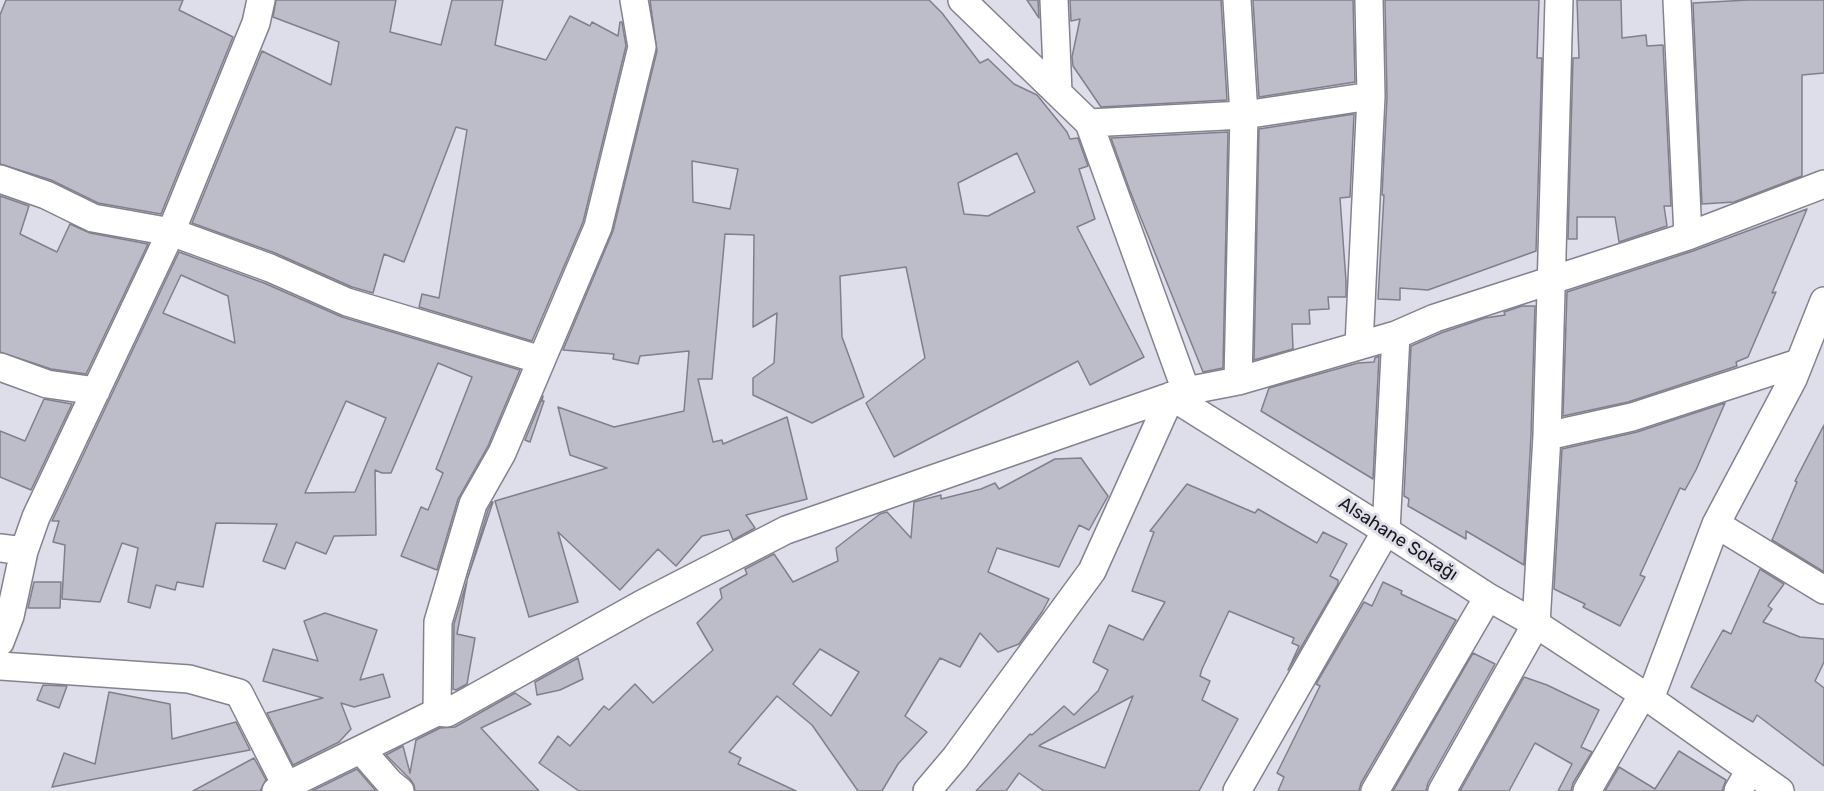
<!DOCTYPE html>
<meta charset="utf-8">
<style>
body{margin:0}
canvas{display:block;background:#deddea}
</style>
<canvas width="1824" height="791"></canvas>
<script>
const c = document.querySelector('canvas').getContext('2d');
c.lineJoin = 'round';
function paint(path, color) { c.fillStyle = color; c.fill(path, 'evenodd'); }
const poly = rows => new Path2D(rows.map(r => 'M' + r).join(''));
function stroke(path, color, width, dash) { c.strokeStyle = color; c.lineWidth = width; c.lineCap = dash ? 'butt' : 'round'; c.setLineDash(dash || []); c.stroke(path); }
function write(font, color, halo, rows, align = 'center') {
  c.font = font + ' Rubik,sans-serif'; c.lineWidth = 6; c.setLineDash([]); c.textBaseline = 'middle'; c.strokeStyle = halo; c.fillStyle = color; for (const [text, x, y, turn = 0] of rows) {
    c.save(); c.translate(x, y); c.rotate((+turn || 0) * Math.PI / 180); c.textAlign = isNaN(turn) ? turn : align; if (halo) c.strokeText(text, 0, 0); c.fillText(text, 0, 0); c.restore();
  }
}
const building = poly([
 [6,0,183,0,179,10,233,37,161,214,98,203,51,180,0,164,0,15,6,0],
 [276,0,396,0,390,32,441,45,452,0,503,0,495,45,546,60,570,16,590,26,592,22,618,36,620,22,622,22,626,46,583,222,532,341,419,307,422,294,439,298,467,130,456,127,404,262,384,254,373,293,352,287,275,253,192,223,262,51,331,85,339,42,273,17,276,0],
 [650,0,929,0,942,13,980,63,988,59,1014,84,1037,95,1067,132,1070,139,1078,138,1088,166,1079,169,1095,219,1077,227,1144,357,1090,385,1078,361,894,457,866,403,925,358,906,267,840,276,842,337,864,397,812,423,753,395,753,378,774,363,777,313,753,327,754,235,725,234,712,379,698,379,713,442,722,440,723,444,787,417,807,499,746,515,755,528,733,540,729,530,702,536,676,566,658,549,620,590,558,532,578,602,529,617,495,501,607,468,570,455,558,407,614,427,684,411,689,351,640,356,638,364,613,359,614,354,563,350,613,231,657,51,650,0],
 [1017,153,1035,192,988,216,964,214,958,183,1017,153],
 [692,161,738,169,730,209,693,202,692,161],
 [1027,0,1038,0,1039,18,1027,0],
 [1070,0,1221,0,1227,100,1101,107,1073,66,1072,57,1080,19,1071,21,1070,0],
 [1253,0,1353,0,1355,82,1259,97,1253,0],
 [1385,0,1539,0,1537,58,1542,58,1536,251,1428,290,1400,288,1400,300,1378,299,1384,195,1382,195,1387,97,1385,0],
 [1577,0,1621,0,1622,38,1646,35,1647,46,1663,45,1671,206,1664,206,1667,226,1619,242,1615,217,1577,217,1577,239,1568,239,1573,58,1579,58,1577,0],
 [1748,0,1824,0,1824,73,1802,75,1802,176,1734,202,1702,204,1693,3,1748,0],
 [1354,114,1350,197,1340,198,1346,281,1346,297,1328,297,1329,309,1309,310,1310,324,1292,324,1293,349,1254,360,1259,129,1354,114],
 [1228,132,1223,368,1203,372,1130,191,1111,138,1228,132],
 [0,196,29,206,20,234,57,252,70,224,90,233,148,244,86,374,51,369,0,352,0,196],
 [1807,209,1772,293,1776,292,1748,357,1736,362,1737,366,1628,402,1563,416,1567,292,1693,251,1807,209],
 [179,252,264,283,342,317,520,370,488,446,458,499,437,570,401,556,421,507,428,510,443,473,436,469,472,377,438,363,391,473,382,473,375,470,376,535,334,536,326,554,296,542,285,569,263,561,277,524,216,523,203,587,177,582,175,590,156,585,150,608,128,602,138,548,122,543,100,602,62,599,65,545,53,542,59,521,52,521,179,252],
 [181,275,228,296,235,343,163,313,181,275],
 [346,401,386,418,355,492,305,493,346,401],
 [1522,306,1535,306,1531,435,1524,565,1466,531,1466,539,1408,506,1409,499,1404,496,1411,346,1441,333,1485,318,1505,315,1504,312,1522,306],
 [1379,356,1373,479,1261,411,1269,388,1358,363,1374,362,1375,358,1379,356],
 [543,396,542,401,544,401,530,442,525,440,543,396],
 [44,399,72,404,31,490,0,477,0,431,25,441,44,399],
 [1725,403,1696,470,1685,490,1680,488,1640,575,1645,577,1620,626,1583,607,1585,604,1554,589,1562,449,1637,432,1725,403],
 [1824,425,1824,572,1772,540,1797,482,1795,481,1824,425],
 [1081,458,1108,496,1089,530,1079,525,1059,567,997,548,988,572,1049,599,1042,612,1019,644,998,652,980,633,960,667,940,658,905,716,927,732,898,764,882,791,858,791,812,725,777,696,729,752,741,758,738,764,796,791,579,791,539,763,558,736,570,746,604,706,609,710,635,684,653,703,713,650,697,623,722,598,720,589,747,574,745,569,774,554,793,582,838,561,836,548,880,514,887,512,911,538,914,502,941,495,941,499,981,489,995,483,999,489,1055,459,1081,458],
 [820,649,859,672,831,716,793,684,820,649],
 [1187,484,1255,513,1258,509,1317,543,1323,532,1347,544,1330,576,1338,580,1338,584,1288,670,1299,646,1292,643,1294,638,1229,611,1202,669,1200,676,1210,681,1202,700,1238,719,1199,791,1044,791,1019,773,1006,791,976,791,1030,734,1032,735,1064,706,1074,715,1098,691,1108,670,1093,662,1109,625,1143,640,1165,602,1132,591,1154,532,1150,531,1187,484],
 [1133,696,1105,768,1039,746,1040,745,1133,696],
 [492,502,493,502,467,580,488,510,492,502],
 [1760,569,1784,584,1768,606,1772,609,1763,622,1800,637,1824,639,1824,662,1815,681,1824,688,1824,766,1757,715,1753,722,1691,687,1723,630,1731,634,1760,569],
 [467,581,457,634,475,638,467,684,456,690,453,689,454,624,467,581],
 [34,582,61,582,60,608,28,608,34,582],
 [1383,582,1402,591,1401,594,1456,620,1361,783,1359,791,1278,791,1284,777,1277,773,1320,686,1316,684,1364,602,1372,606,1383,582],
 [325,613,377,630,360,680,383,674,390,697,354,707,341,703,351,729,339,742,293,765,267,713,323,698,263,681,273,649,318,661,304,621,325,613],
 [1473,653,1495,664,1428,783,1426,791,1393,791,1473,653],
 [578,658,583,679,560,690,537,695,535,682,578,658],
 [1524,677,1547,685,1599,710,1581,747,1592,752,1573,783,1571,791,1558,791,1572,764,1535,743,1509,791,1460,791,1524,677],
 [43,685,67,686,59,708,37,700,43,685],
 [109,692,170,704,172,739,236,722,250,750,52,787,64,753,95,764,109,692],
 [515,693,531,704,481,728,539,791,415,791,414,785,410,779,386,755,403,746,410,773,416,740,440,728,455,727,515,693],
 [1679,751,1726,780,1722,791,1605,791,1619,767,1655,789,1679,751],
 [254,758,266,780,260,791,193,791,254,758],
 [357,769,376,791,312,791,357,769]
]);
paint(building, '#bdbcc9');
stroke(building, '#807f8b', 1.5);
const street = poly([
 [962,0,1089,123,1186,391],
 [1054,0,1058,92],
 [1237,0,1244,115,1238,381],
 [1677,0,1688,236],
 [1089,123,1244,115,1371,96],
 [0,179,46,195,93,218,171,232,270,268,347,302,541,360],
 [1359,345,1371,96,1369,0],
 [0,367,47,384,96,391],
 [1547,436,1632,417,1798,363],
 [1716,524,1824,590],
 [0,548,24,551],
 [0,642,10,616,24,551,36,517,171,232,256,23,261,0],
 [0,666,189,679,239,693,287,787],
 [1650,699,1780,791],
 [437,712,438,622,473,504,502,453,598,227,642,47,634,0],
 [361,750,389,782,400,791],
 [276,791,437,712,447,713,642,604,786,530,1186,391,1238,381,1396,335,1435,318,1688,236,1824,184],
 [927,791,955,758,1092,571,1171,396,1386,531,1488,597,1536,624,1650,699,1716,524,1793,379,1824,301],
 [1237,791,1386,531,1396,335],
 [1375,791,1488,597],
 [1442,791,1536,624,1547,436,1559,0],
 [1587,791,1643,694],
 [1738,791,1750,770]
]);
stroke(street, '#83828e', 30);
stroke(street, '#fff', 27);
write('18px', '#19181d', '#deddea', [
 ["Alsahane Sokağı",1398,539,33]
]);
</script>
